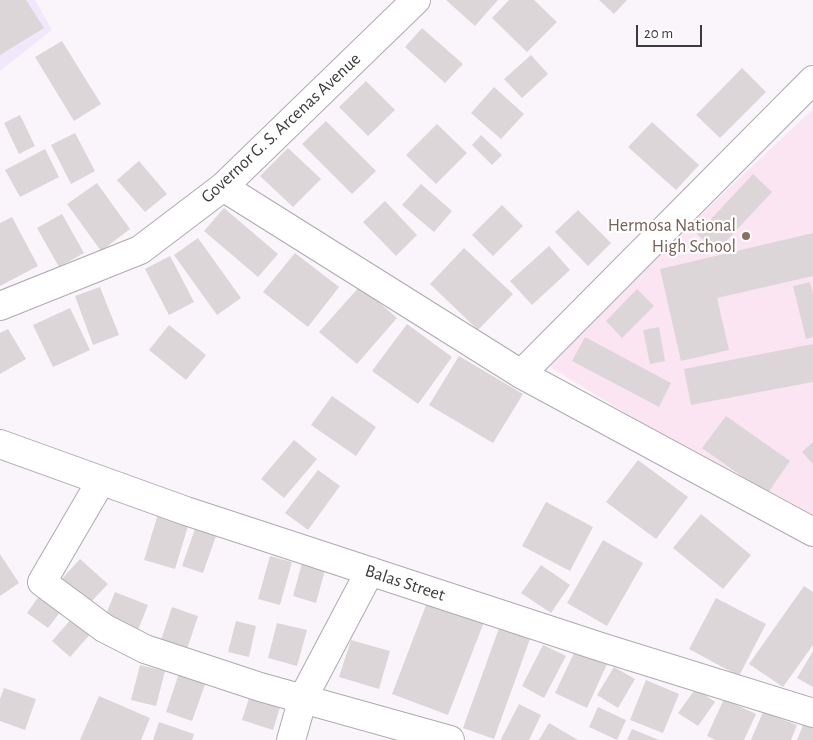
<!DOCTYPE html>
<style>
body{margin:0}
#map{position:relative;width:813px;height:740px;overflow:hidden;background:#f9f5fa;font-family:"Alegreya Sans",sans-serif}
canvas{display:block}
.scale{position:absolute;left:636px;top:25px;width:66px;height:22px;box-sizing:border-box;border:2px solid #3c3b3c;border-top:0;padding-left:6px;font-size:15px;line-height:18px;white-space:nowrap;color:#3c3b3c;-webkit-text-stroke:4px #fff;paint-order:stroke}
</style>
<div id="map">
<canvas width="813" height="740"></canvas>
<div class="scale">20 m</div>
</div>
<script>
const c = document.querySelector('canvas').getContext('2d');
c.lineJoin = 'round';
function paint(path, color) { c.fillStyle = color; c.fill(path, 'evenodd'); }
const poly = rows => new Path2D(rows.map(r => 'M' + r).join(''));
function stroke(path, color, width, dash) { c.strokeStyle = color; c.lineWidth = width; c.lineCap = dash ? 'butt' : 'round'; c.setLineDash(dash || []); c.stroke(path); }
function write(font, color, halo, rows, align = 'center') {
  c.font = font + ' "Alegreya Sans",sans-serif'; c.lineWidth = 4.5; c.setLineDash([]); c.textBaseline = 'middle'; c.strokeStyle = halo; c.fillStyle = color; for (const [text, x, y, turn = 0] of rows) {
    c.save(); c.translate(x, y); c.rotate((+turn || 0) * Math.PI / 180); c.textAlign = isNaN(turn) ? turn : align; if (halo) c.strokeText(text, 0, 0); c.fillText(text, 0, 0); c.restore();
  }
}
paint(poly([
 [0,0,35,0,52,30,0,71]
]), '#f2e8fc');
paint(poly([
 [813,109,813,528,544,363]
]), '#fbe5f3');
paint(poly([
 [0,0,26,0,44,28,0,55],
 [446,0,498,0,475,26],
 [509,0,534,0,557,22,527,52,492,18],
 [599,0,627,0,614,14],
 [422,28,463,64,445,83,405,47],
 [62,41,101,104,74,121,35,57],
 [531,55,548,74,522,98,504,79],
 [742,68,766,92,720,138,696,115],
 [366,81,395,110,368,136,339,107],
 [494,87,524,114,501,139,471,113],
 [20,115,35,146,19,154,4,123],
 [326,121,376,171,352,194,302,144],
 [652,122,699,165,676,190,628,147],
 [437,124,467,153,436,184,406,155],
 [75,133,95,171,71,184,51,145],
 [481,135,502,155,492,165,472,145],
 [288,148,321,179,293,207,260,176],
 [45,149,59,177,20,197,5,170],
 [139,161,167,194,145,212,117,180],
 [753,174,772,192,716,252,697,234],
 [97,183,130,229,101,251,67,204],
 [421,184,452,211,434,232,402,205],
 [385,201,417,235,396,256,363,222],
 [502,205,523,226,493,256,472,235],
 [224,208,278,254,258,277,204,231],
 [578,210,611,243,588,266,555,232],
 [62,214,84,253,59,267,37,228],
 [12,217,38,266,0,286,0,223],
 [813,233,813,276,717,298,729,350,681,361,660,269],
 [198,238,241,298,217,315,174,255],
 [549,246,570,270,532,305,510,281],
 [464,248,513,294,478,330,430,284],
 [295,253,339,287,308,327,263,292],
 [170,256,194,302,169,315,145,269],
 [810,282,813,294,813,337,806,339,793,286],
 [360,286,397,318,357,364,319,332],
 [100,287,119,335,93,345,75,296],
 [637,289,654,306,622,338,606,321],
 [70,308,90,350,53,367,33,325],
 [407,324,452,357,418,404,372,371],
 [169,325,206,355,186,380,149,350],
 [659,327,665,361,650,364,643,330],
 [8,329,26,359,0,374,0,333],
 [585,337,671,383,659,407,572,361],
 [813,344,813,382,691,405,684,369],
 [459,356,523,394,493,443,429,405],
 [332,396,376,427,356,456,311,425],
 [726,416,790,461,767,494,702,448],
 [294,440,317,459,284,498,261,479],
 [813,442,813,464,802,452],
 [638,460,688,497,656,539,606,502],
 [318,470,340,486,308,530,285,513],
 [546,502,593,527,570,571,522,546],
 [158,514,189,523,175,569,144,560],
 [701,514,751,555,723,589,673,548],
 [196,526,217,533,203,573,182,566],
 [603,540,643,563,607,626,567,603],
 [0,554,19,583,0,596],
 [270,556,292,562,280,605,258,599],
 [80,559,108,584,86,607,59,582],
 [302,563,325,570,316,603,293,596],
 [541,565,570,585,551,613,521,593],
 [804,586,813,592,813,645,783,687,749,664],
 [115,592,148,605,138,630,105,617],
 [39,596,61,611,48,628,27,613],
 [716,598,766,624,739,676,689,649],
 [428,600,484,622,448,715,392,694],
 [172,607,198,616,186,652,160,643],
 [73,617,92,632,70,657,52,641],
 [236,621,256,626,249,657,228,652],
 [277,623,307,630,297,666,268,658],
 [499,628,530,639,494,739,463,728],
 [351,640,390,651,379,689,339,677],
 [543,645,566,656,544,698,522,686],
 [576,649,607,664,587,708,555,693],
 [813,651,813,687,797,678],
 [140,665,165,671,156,706,131,700],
 [614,667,635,679,618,708,597,695],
 [180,670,207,679,192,721,166,712],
 [646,680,679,694,663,733,630,720],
 [4,688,36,699,25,730,0,721,0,699],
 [696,688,715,702,698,726,678,713],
 [250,695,281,704,273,730,242,720],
 [99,696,150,718,141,740,80,740],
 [724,699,756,714,744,740,715,740,707,736],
 [519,704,541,715,529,740,502,740,501,739],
 [598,707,626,720,617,740,589,727],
 [763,712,797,725,791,740,751,740],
 [159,722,194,734,192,740,153,740],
 [549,723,578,740,539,740],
 [804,723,813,727,813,740,797,740],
 [632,729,659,740,627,740]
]), '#ddd6d9');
const minor = poly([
 [223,187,521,374,813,532],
 [521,374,813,80],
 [0,444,186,511,604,648,813,713],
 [101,481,42,582,104,628,145,649,260,687,450,740],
 [291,740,303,698,370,571]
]);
const major = poly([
 [0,306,140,250,223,187,416,0]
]);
stroke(minor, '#aeaaaf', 30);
stroke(major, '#aeaaaf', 30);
stroke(minor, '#fff', 28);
stroke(major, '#fff', 28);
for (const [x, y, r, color] of [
 [746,236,5,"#8d6e63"]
]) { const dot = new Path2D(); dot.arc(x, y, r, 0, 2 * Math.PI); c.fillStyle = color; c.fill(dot); stroke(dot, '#fff', 2); }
write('18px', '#3c3b3c', '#fff', [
 ["Governor G. S. Arcenas Avenue",281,128,-43],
 ["Balas Street",405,583,18]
]);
write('18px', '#785e54', '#fff', [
 ["Hermosa National",736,226],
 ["High School",736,247]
], 'right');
</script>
